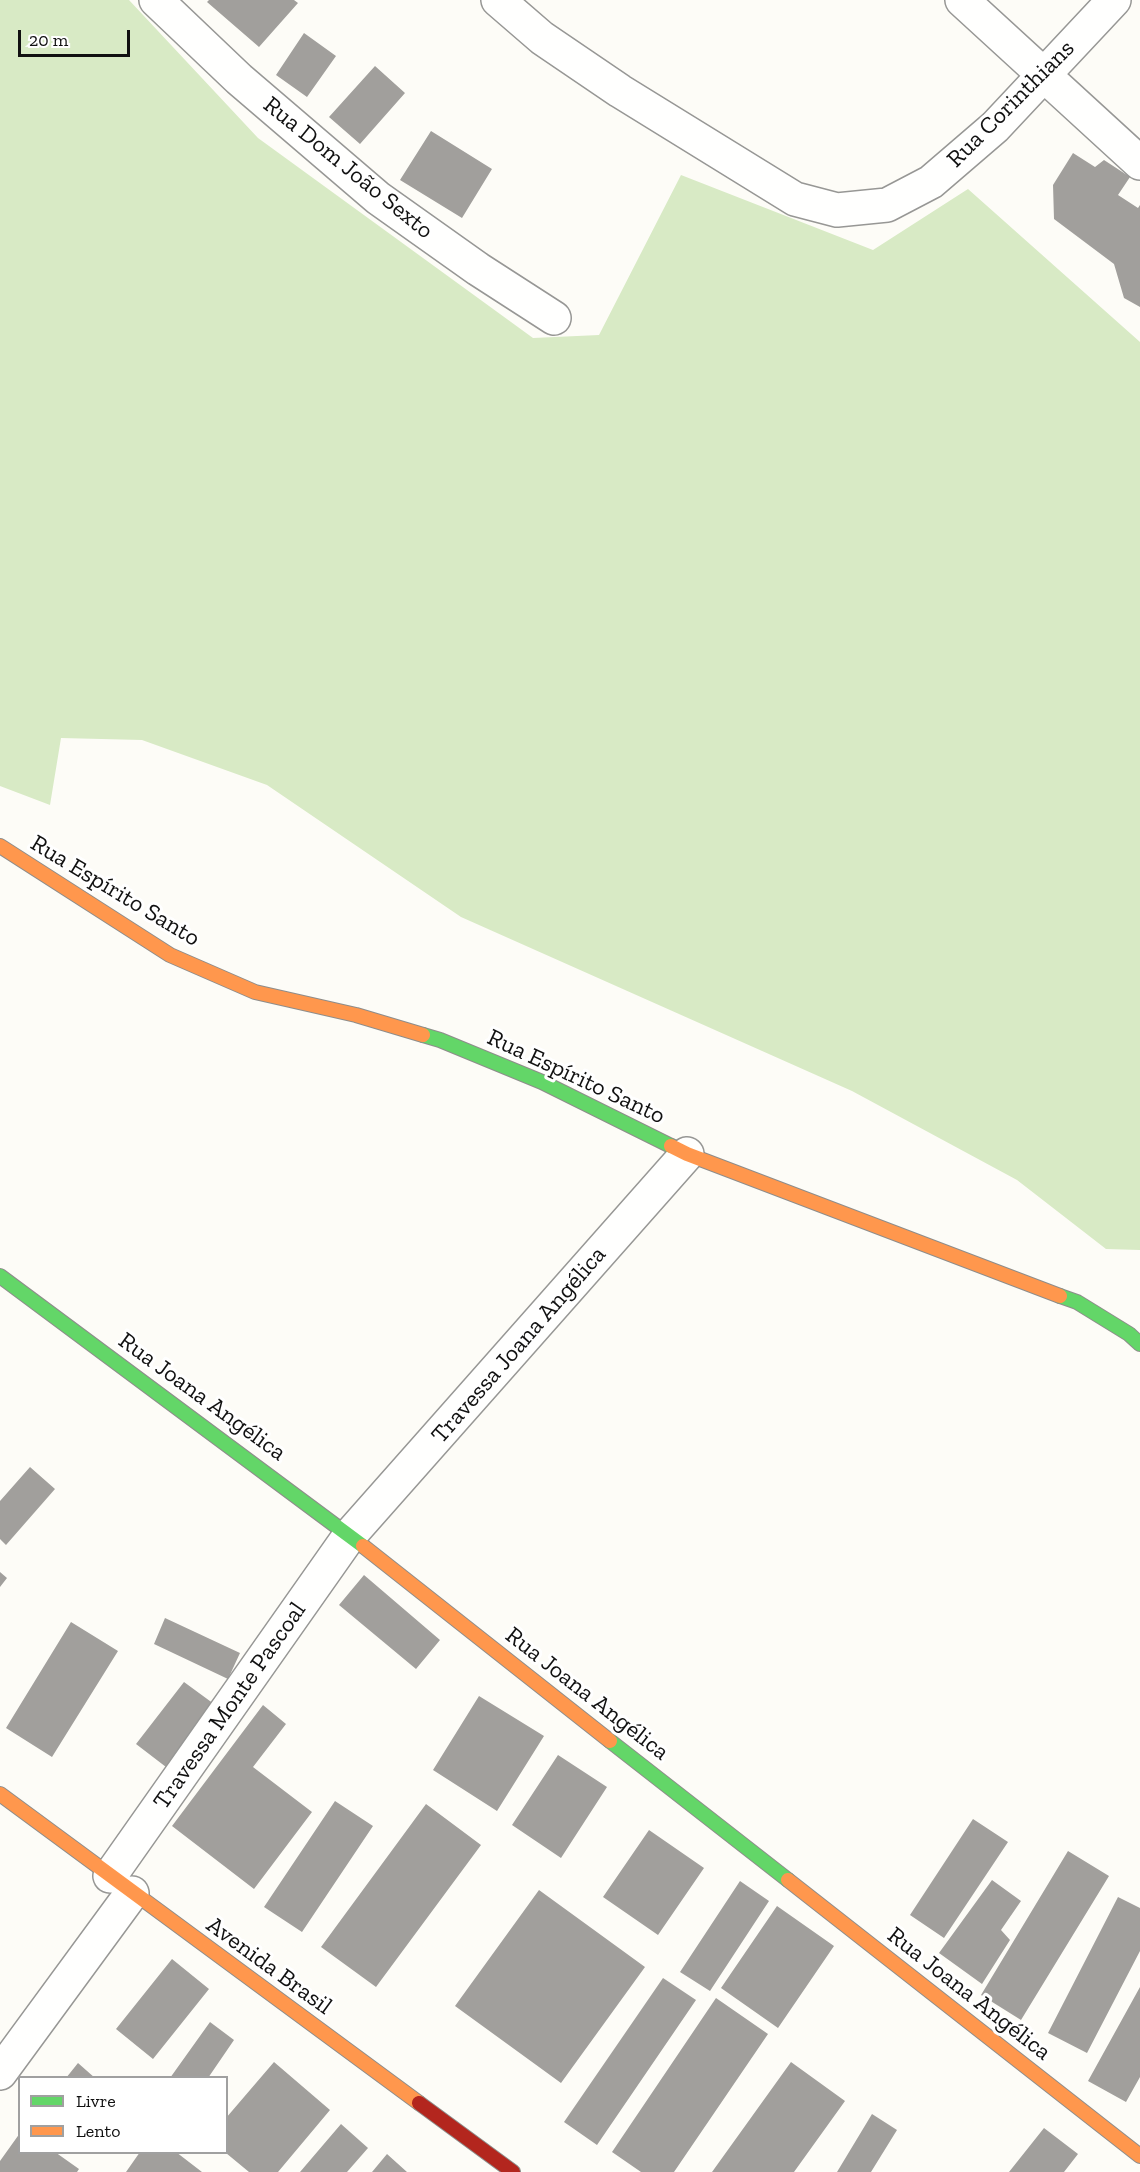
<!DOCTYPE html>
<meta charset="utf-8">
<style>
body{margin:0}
#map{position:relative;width:1140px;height:2172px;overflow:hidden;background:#fdfcf7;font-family:"Zilla Slab",serif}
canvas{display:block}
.legend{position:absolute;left:18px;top:2076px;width:210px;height:78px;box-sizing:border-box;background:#fff;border:2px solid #a0a0a0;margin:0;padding:8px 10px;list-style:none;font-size:18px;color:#111}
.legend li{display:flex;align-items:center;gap:12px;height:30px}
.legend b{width:30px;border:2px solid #a0a0a0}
.scale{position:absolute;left:18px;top:30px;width:112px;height:27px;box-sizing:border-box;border:3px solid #111;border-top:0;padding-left:8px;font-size:18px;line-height:21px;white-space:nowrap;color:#111;-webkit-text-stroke:4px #fff;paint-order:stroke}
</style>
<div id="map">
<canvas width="1140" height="2172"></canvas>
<ul class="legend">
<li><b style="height:8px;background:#63d668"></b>Livre</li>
<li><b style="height:8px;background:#ff974d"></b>Lento</li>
</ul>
<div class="scale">20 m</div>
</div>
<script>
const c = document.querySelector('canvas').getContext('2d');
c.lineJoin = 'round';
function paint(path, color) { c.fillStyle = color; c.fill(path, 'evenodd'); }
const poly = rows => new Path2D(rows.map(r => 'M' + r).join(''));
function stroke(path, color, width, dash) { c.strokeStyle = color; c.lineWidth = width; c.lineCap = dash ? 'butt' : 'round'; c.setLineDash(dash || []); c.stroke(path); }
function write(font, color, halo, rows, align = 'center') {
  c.font = font + ' "Zilla Slab",serif'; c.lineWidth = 6; c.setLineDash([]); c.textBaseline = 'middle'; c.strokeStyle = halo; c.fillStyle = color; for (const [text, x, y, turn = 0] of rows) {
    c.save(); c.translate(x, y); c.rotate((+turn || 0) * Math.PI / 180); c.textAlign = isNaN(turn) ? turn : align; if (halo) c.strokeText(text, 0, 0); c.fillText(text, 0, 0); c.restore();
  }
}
paint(poly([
 [0,0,129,0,258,138,533,338,599,335,681,175,873,250,968,189,1140,342,1140,1250,1106,1249,1017,1180,852,1091,461,917,267,785,142,740,61,738,50,805,0,786]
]), '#d8eac5');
paint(poly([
 [209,0,294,0,298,3,259,47,207,2],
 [304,33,336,56,307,97,276,75],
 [375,66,405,93,360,144,329,117],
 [431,131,492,169,462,218,400,180],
 [1073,153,1095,167,1104,160,1130,177,1118,195,1138,208,1140,205,1140,307,1124,298,1114,264,1054,219,1053,185],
 [30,1467,55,1489,6,1545,0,1539,0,1501],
 [0,1572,7,1578,0,1587],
 [364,1575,440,1640,416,1669,339,1605],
 [165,1618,240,1653,228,1679,154,1644],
 [71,1622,118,1651,52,1757,6,1728],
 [184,1682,214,1704,166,1767,136,1744],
 [479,1696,544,1736,497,1811,433,1770],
 [263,1705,286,1724,253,1767,312,1812,254,1889,172,1826],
 [558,1755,607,1787,561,1858,512,1825],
 [335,1801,373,1826,302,1932,264,1907],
 [426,1804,481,1845,376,1987,321,1947],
 [973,1819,1008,1842,944,1938,910,1915],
 [649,1830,704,1868,658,1935,603,1897],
 [1068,1851,1109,1876,1021,2020,981,1995],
 [992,1880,1021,1901,1001,1930,1010,1940,982,1984,939,1953],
 [740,1881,769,1901,710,1991,680,1972],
 [539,1890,645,1967,561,2083,455,2006],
 [1118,1897,1140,1908,1140,1951,1087,2053,1048,2033],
 [777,1906,834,1946,778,2028,721,1988],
 [172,1959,209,1989,153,2059,116,2029],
 [663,1978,696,2000,597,2145,564,2122],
 [1140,1987,1140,2077,1126,2102,1088,2081],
 [716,1998,768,2034,674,2172,641,2172,612,2152],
 [210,2022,234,2040,208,2078,170,2078],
 [274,2062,330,2110,278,2172,249,2172,226,2153,226,2118],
 [791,2062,845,2101,794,2172,712,2172],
 [78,2063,95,2078,66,2078],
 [872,2114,897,2130,871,2172,837,2172],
 [341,2124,368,2148,347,2172,300,2172],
 [1044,2128,1078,2154,1064,2172,1009,2172],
 [20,2133,20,2152,55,2152,79,2169,77,2172,0,2172,0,2161],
 [140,2152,176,2152,202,2172,126,2172],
 [387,2154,407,2172,372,2172]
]), '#a19f9c');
const street = poly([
 [156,0,239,79,378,198,478,269,554,318],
 [498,0,542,38,620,91,795,199,837,210,887,205,931,182,995,127,1114,0],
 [962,0,1140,163],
 [110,1876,350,1535,687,1154],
 [0,2073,132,1893]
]);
const fast = poly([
 [423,1035,440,1040,542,1082,671,1146],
 [0,1276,363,1546],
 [1060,1296,1077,1302,1129,1334,1140,1344],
 [610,1741,788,1880]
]);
const slow = poly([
 [0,846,170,955,255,992,356,1015,423,1035],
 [671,1146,687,1154,1060,1296],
 [363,1546,610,1741],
 [0,1794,419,2103],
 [788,1880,1140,2156]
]);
const jam = poly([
 [419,2103,513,2172]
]);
stroke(street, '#979795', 36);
stroke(fast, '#8e8d8b', 16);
stroke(slow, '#8e8d8b', 16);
stroke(jam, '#8e8d8b', 16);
stroke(street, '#fffffe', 33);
stroke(fast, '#63d668', 14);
stroke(slow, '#ff974d', 14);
stroke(jam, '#b3261e', 14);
write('24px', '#111', '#fff', [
 ["Rua Corinthians",1011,104,-45],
 ["Rua Dom João Sexto",348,168,39],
 ["Rua Espírito Santo",115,891,31],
 ["Rua Espírito Santo",576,1077,25],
 ["Travessa Joana Angélica",519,1345,-49],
 ["Rua Joana Angélica",202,1397,36],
 ["Rua Joana Angélica",587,1694,38],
 ["Travessa Monte Pascoal",230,1706,-55],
 ["Avenida Brasil",269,1966,36],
 ["Rua Joana Angélica",969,1994,38]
]);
</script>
